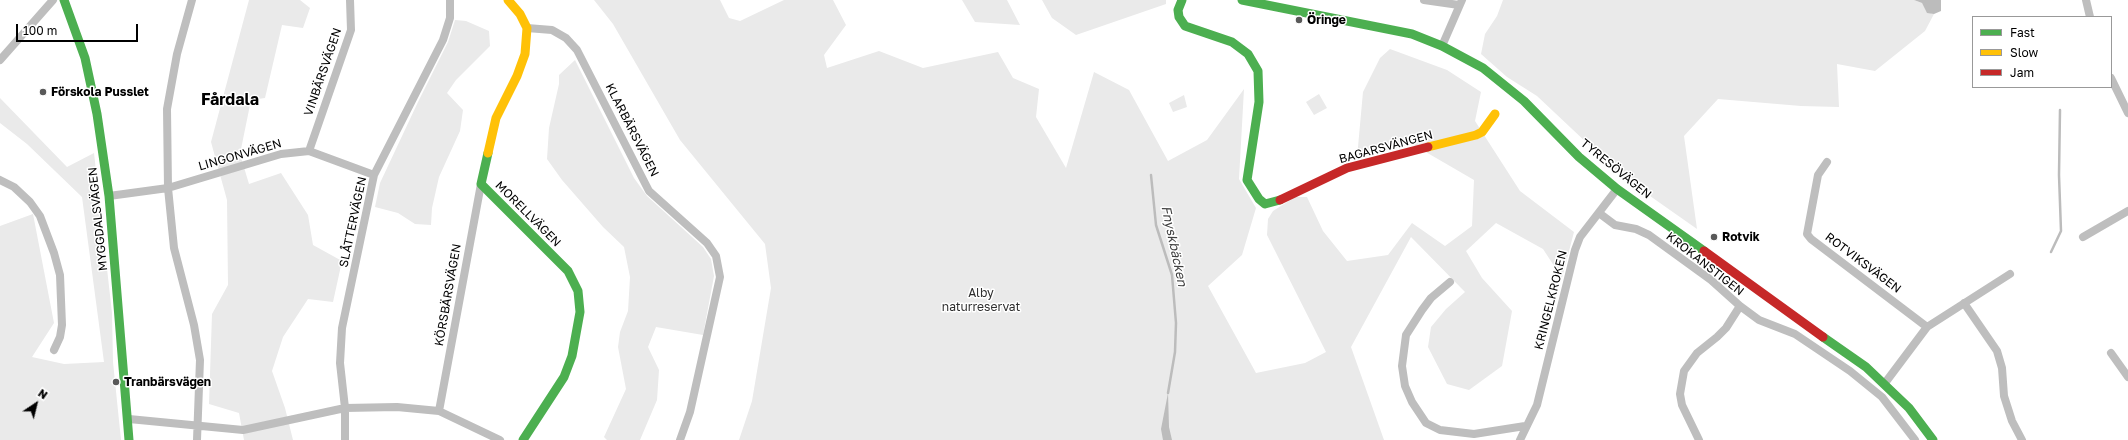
<!DOCTYPE html>
<meta charset="utf-8">
<style>
body{margin:0}
#map{position:relative;width:2128px;height:440px;overflow:hidden;background:#fff;font-family:"Golos Text",sans-serif}
canvas{display:block}
.legend{position:absolute;left:1972px;top:16px;width:140px;height:72px;box-sizing:border-box;background:#fff;border:1px solid #999;margin:0;padding:5px 7px;list-style:none;font-size:12px;color:#000}
.legend li{display:flex;align-items:center;gap:8px;height:20px}
.legend b{width:20px;border:1px solid #999}
.north{position:absolute;left:16px;top:384px;width:40px;height:40px;-webkit-text-stroke:3px #fff;paint-order:stroke;rotate:35deg;font-size:11px;font-weight:700;line-height:16px;text-align:center;color:#000}
.north::after{content:'';display:block;margin:auto;width:14px;height:18px;background:#000;clip-path:polygon(50% 0,100% 100%,50% 72%,0 100%)}
.scale{position:absolute;left:16px;top:24px;width:122px;height:18px;box-sizing:border-box;border:2px solid #000;border-top:0;padding-left:5px;font-size:12px;line-height:14px;white-space:nowrap;color:#000;-webkit-text-stroke:3px #fff;paint-order:stroke}
</style>
<div id="map">
<canvas width="2128" height="440"></canvas>
<ul class="legend">
<li><b style="height:5px;background:#4caf50"></b>Fast</li>
<li><b style="height:5px;background:#ffc107"></b>Slow</li>
<li><b style="height:5px;background:#c62828"></b>Jam</li>
</ul>
<div class="north">N</div>
<div class="scale">100 m</div>
</div>
<script>
const c = document.querySelector('canvas').getContext('2d');
c.lineJoin = 'round';
function paint(path, color) { c.fillStyle = color; c.fill(path, 'evenodd'); }
const poly = rows => new Path2D(rows.map(r => 'M' + r).join(''));
function stroke(path, color, width, dash) { c.strokeStyle = color; c.lineWidth = width; c.lineCap = dash ? 'butt' : 'round'; c.setLineDash(dash || []); c.stroke(path); }
function write(font, color, halo, rows, align = 'center') {
  c.font = font + ' "Golos Text",sans-serif'; c.lineWidth = 3; c.setLineDash([]); c.textBaseline = 'middle'; c.strokeStyle = halo; c.fillStyle = color; for (const [text, x, y, turn = 0] of rows) {
    c.save(); c.translate(x, y); c.rotate((+turn || 0) * Math.PI / 180); c.textAlign = isNaN(turn) ? turn : align; if (halo) c.strokeText(text, 0, 0); c.fillText(text, 0, 0); c.restore();
  }
}
paint(poly([
 [249,0,300,0,310,8,303,28,282,25,265,98,251,100,240,154,249,184,281,173,308,215,313,245,342,261,333,302,308,299,283,337,272,371,285,408,293,440,244,440,239,413,209,404,212,314,228,285,227,200,211,142],
 [594,0,720,0,729,18,740,21,784,0,833,0,846,25,824,55,827,68,879,51,923,68,998,52,1013,78,1039,89,1036,117,1066,168,1094,72,1129,90,1168,161,1207,140,1244,89,1239,179,1256,208,1242,255,1208,286,1256,373,1305,363,1326,352,1267,235,1268,219,1273,211,1295,197,1307,197,1323,231,1347,261,1388,255,1412,223,1445,246,1472,226,1474,180,1412,144,1357,158,1363,92,1380,58,1390,49,1447,70,1481,92,1475,121,1520,191,1574,232,1562,278,1543,249,1496,223,1466,251,1482,278,1512,311,1502,366,1469,390,1447,384,1428,347,1431,327,1446,309,1465,292,1411,237,1351,347,1384,440,739,440,752,401,771,288,765,244,680,140,613,24],
 [962,0,1007,0,1020,25,975,22],
 [1042,0,1166,0,1166,4,1076,35,1052,18],
 [1503,0,1914,0,1922,3,1927,12,1934,14,1925,31,1875,71,1837,64,1839,107,1801,106,1718,99,1684,136,1697,229,1623,177,1537,96,1507,77,1481,54,1485,34,1497,16],
 [455,20,466,21,489,31,490,46,456,80,447,93,463,110,460,131,439,177,432,208,431,225,415,224,398,213,375,207,380,183,418,102,448,42],
 [575,60,634,178,647,196,703,247,711,259,714,276,703,335,656,327,648,347,659,370,657,400,640,440,607,440,604,437,626,389,618,347,620,332,628,311,630,277,624,247,603,227,562,180,547,159,549,128,559,84,559,75],
 [1319,94,1327,108,1314,115,1306,102],
 [1184,95,1187,107,1173,112,1169,103],
 [0,98,67,167,94,153,112,313,113,362,121,440,0,440,0,226,33,214,54,323,32,357,64,364,104,362,82,197,27,144,0,123]
]), '#eaeaea');
paint(poly([
 [1914,0,1941,0,1941,11,1934,14,1927,13,1922,3],
 [1168,393,1169,427,1172,440,1163,440,1161,429]
]), '#bcbcbc');
stroke(poly([
 [1151,175,1156,225,1172,275,1176,323,1175,352,1168,393],
 [2051,252,2061,231,2059,175,2060,110]
]), '#bcbcbc', 2.5);
stroke(poly([
 [192,0,177,54,167,109,168,188,174,248,194,325,200,360,197,440],
 [1424,0,1459,5],
 [2086,0,2090,17],
 [527,28,552,30,566,38,577,50,649,191,707,243,716,256,720,277,690,412,680,440],
 [1442,46,1462,0],
 [0,60,53,0],
 [2111,78,2128,113],
 [309,151,351,30,350,0],
 [1827,162,1818,175,1807,234,1811,239,1927,327],
 [0,180,14,187,30,202,40,216,54,253,60,275,62,325,60,337,54,350],
 [109,196,168,188,281,154,309,151,374,175],
 [1599,213,1615,225,1636,229,1649,235,1711,280,1740,306,1726,328,1717,337,1697,353,1684,371,1680,394,1682,405,1699,440],
 [2083,237,2128,211],
 [1450,282,1431,298,1422,310,1406,335,1402,366,1405,386,1412,402,1426,423,1440,430,1474,434,1525,426],
 [1964,303,1997,351,2002,368,2004,396,2012,421,2022,440],
 [1740,306,1759,320,1795,334,1850,371,1882,397,1915,440],
 [2111,353,2128,377],
 [1885,383,1927,327,2010,274],
 [439,411,481,184],
 [129,419,243,430,345,408,397,407,439,411,500,440],
 [345,440,345,408,340,363,342,328,374,175,443,40,450,18,450,0],
 [1520,440,1537,405,1575,250,1580,237,1617,189]
]), '#bebebe', 8);
stroke(poly([
 [64,0,85,58,97,114,109,196,129,440],
 [1182,0,1178,10,1179,17,1185,26,1232,42,1248,54,1258,71,1259,102,1247,180,1259,199,1265,204,1280,200],
 [1242,0,1412,34,1442,46,1483,68,1524,101,1579,157,1617,189,1704,251],
 [488,153,481,184,568,271,578,291,580,312,572,356,564,377,523,440],
 [1823,337,1866,367,1909,408,1933,440]
]), '#4caf50', 9);
stroke(poly([
 [1428,147,1476,135,1482,132,1495,114],
 [488,153,496,118,517,76,525,54,527,28,520,14,508,0]
]), '#ffc107', 9);
stroke(poly([
 [1280,200,1347,168,1428,147],
 [1704,251,1823,337]
]), '#c62828', 9);
for (const [x, y, r, color] of [
 [1299,20,4,"#595959"],
 [43,92,4,"#595959"],
 [1714,237,4,"#595959"],
 [116,382,4,"#595959"]
]) { const dot = new Path2D(); dot.arc(x, y, r, 0, 2 * Math.PI); c.fillStyle = color; c.fill(dot); stroke(dot, '#fff', 1.5); }
write('bold 12px', '#000', '#fff', [
 ["Öringe",1307,20],
 ["Förskola Pusslet",51,92],
 ["Rotvik",1722,237],
 ["Tranbärsvägen",124,382]
], 'left');
write('12px', '#000', '#fff', [
 ["VINBÄRSVÄGEN",323,72,-71],
 ["KLARBÄRSVÄGEN",632,130,63],
 ["BAGARSVÄNGEN",1386,147,-15],
 ["LINGONVÄGEN",240,155,-16],
 ["TYRESÖVÄGEN",1616,169,39],
 ["MORELLVÄGEN",528,214,45],
 ["MYGGDALSVÄGEN",98,219,-96],
 ["SLÅTTERVÄGEN",353,222,-78],
 ["ROTVIKSVÄGEN",1863,263,37],
 ["KROKANSTIGEN",1705,264,38],
 ["KÖRSBÄRSVÄGEN",448,295,-80],
 ["KRINGELKROKEN",1551,300,-76]
]);
write('12px', '#2f2f2f', '#fff', [
 ["Alby",981,293],
 ["naturreservat",981,307]
]);
write('italic 13px', '#404040', '#fff', [
 ["Fnyskbäcken",1174,246,78]
]);
write('bold 16px', '#000', '#fff', [
 ["Fårdala",230,100]
]);
</script>
